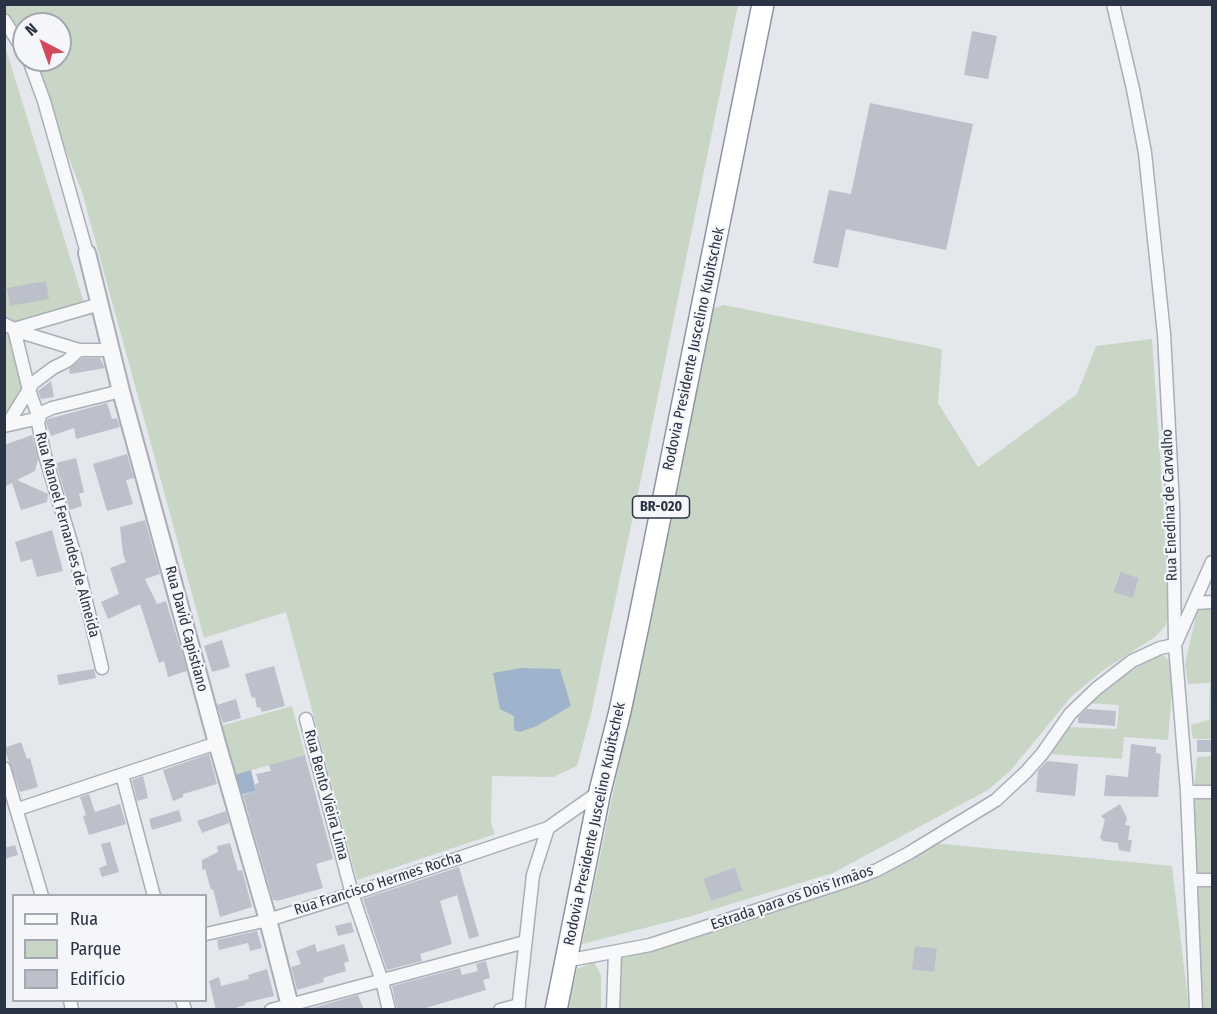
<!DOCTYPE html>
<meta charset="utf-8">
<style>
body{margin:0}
#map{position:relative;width:1217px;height:1014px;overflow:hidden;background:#e4e7ec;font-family:"Fira Sans Condensed",sans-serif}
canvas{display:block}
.frame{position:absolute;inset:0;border:6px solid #2b3445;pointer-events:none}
.legend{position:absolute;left:12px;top:894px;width:195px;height:108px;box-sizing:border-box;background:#f4f6f9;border:2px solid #a4a8b1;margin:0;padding:8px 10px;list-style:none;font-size:18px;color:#2b3445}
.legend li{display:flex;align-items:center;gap:12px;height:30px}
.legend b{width:30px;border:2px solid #a4a8b1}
.north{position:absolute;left:12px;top:12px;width:60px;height:60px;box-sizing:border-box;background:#f4f6f9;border:2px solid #a4a8b1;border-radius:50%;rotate:319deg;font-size:16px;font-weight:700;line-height:24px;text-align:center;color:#2b3445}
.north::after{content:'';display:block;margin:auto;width:21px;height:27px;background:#d1495b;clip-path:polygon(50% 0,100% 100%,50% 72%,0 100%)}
</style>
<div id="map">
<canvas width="1217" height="1014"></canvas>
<div class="frame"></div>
<ul class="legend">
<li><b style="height:8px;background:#f7f8fa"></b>Rua</li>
<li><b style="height:16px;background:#c9d6c5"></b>Parque</li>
<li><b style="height:16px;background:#bbc0ca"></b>Edifício</li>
</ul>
<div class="north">N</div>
</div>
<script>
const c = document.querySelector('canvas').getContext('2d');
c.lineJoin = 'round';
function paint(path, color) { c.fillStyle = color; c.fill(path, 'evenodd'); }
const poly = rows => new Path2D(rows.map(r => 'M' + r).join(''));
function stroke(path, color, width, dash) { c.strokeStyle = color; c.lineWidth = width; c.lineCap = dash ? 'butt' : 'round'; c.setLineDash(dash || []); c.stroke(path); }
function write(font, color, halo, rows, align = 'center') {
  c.font = font + ' "Fira Sans Condensed",sans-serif'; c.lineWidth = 4.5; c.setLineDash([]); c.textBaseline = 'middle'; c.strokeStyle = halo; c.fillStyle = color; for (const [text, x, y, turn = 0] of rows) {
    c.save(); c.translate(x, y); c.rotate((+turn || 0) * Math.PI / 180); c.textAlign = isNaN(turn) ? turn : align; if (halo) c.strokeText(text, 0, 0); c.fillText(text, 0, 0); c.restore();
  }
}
paint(poly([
 [4,5,738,5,642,474,591,714,577,766,553,777,492,776,491,823,495,834,357,880,286,612,204,638,82,192,31,60,60,60,60,24,24,24,24,48,5,18],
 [5,46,85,306,13,331,22,392,5,421],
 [724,305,942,349,938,403,978,467,1077,394,1096,346,1152,339,1163,500,1168,610,1166,625,1155,637,1102,671,1071,697,1010,771,988,790,833,873,688,917,582,944,672,507,707,316,714,308],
 [1119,572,1139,578,1133,598,1113,591],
 [735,867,743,889,711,901,703,879],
 [1198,607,1212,608,1212,739,1193,739,1191,725,1209,720,1210,683,1188,684,1185,664],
 [1159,652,1174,665,1168,740,1124,737,1122,759,1049,754,1069,727,1117,729,1119,705,1086,703],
 [292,706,305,755,235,775,221,726],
 [1212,756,1212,791,1194,791,1197,757],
 [1187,792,1212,792,1212,1009,1196,1009],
 [933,843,1172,866,1189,1009,620,1010,622,955,880,874],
 [594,962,601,975,601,1009,568,1009,577,969]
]), '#c9d6c5');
paint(poly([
 [521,668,560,669,571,706,537,726,520,732,514,730,514,716,500,709,493,673],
 [251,770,256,791,240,795,235,775]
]), '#9fb4cc');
paint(poly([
 [972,31,997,36,988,79,964,75],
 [870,103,973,124,946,250,846,229,838,268,813,263,829,190,851,194],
 [46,281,49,299,10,306,7,288],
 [82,358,100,358,105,368,70,374,69,369],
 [51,381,54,397,41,399,38,391],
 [107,403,112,419,117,418,120,427,76,439,74,428,51,436,46,423,48,419],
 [32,435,38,459,35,471,17,480,48,494,47,502,21,510,12,483,4,487,4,445],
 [127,454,134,478,126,480,133,504,107,511,93,464],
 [76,458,84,492,79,494,82,506,70,510,56,463],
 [145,520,160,574,145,579,157,604,166,601,187,671,168,677,164,661,159,663,140,604,108,619,101,602,119,594,110,568,126,562,123,554,120,527],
 [52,530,63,571,37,577,32,559,21,562,15,542],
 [1120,572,1139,578,1133,598,1113,592],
 [222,640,230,667,212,672,204,646],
 [274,666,285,706,262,712,260,707,257,708,255,697,252,698,245,674],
 [94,669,96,678,59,685,57,675],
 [236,699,241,718,223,723,217,705],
 [1087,709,1116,711,1115,726,1078,723,1078,717],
 [1197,740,1212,740,1212,752,1197,752],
 [21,742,27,759,30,758,38,787,20,792,4,748],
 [1131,744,1156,747,1156,753,1161,754,1158,797,1104,796,1106,775,1128,777],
 [209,754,217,784,183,794,183,797,173,801,163,770],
 [305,755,333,859,316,864,323,888,277,901,276,900,273,900,243,795,256,791,255,784,259,783,256,774,271,771,269,765],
 [1047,761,1078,764,1075,796,1036,792,1038,771],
 [143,776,148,798,137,801,132,780],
 [89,794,95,812,120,804,126,824,89,835,83,816,86,815,80,797],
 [1120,804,1127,818,1125,825,1130,826,1128,840,1132,840,1130,852,1119,850,1118,843,1103,841,1100,838,1105,820,1101,816],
 [179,810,182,821,152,830,149,819],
 [226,811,229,823,202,833,197,821],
 [110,842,119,872,102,877,99,868,107,865,101,844],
 [230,843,238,871,242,870,252,907,220,917,213,889,211,890,205,869,202,870,202,860,218,852,217,846],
 [15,845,18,855,4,859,4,848],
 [459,867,479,936,469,939,457,895,440,901,452,944,420,954,422,961,387,970,363,899],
 [735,867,743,890,711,901,703,879],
 [351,922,354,932,338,936,335,926],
 [257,931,262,948,250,951,248,943,219,950,217,940],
 [315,944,317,952,344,944,349,961,344,963,346,971,323,978,324,982,297,990,291,967,301,964,296,951],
 [915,946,937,949,934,972,912,969],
 [486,961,490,978,483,980,486,990,419,1010,397,1010,392,986,460,968,462,975,478,971,476,964],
 [267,969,274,996,245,1003,245,1005,229,1010,216,1010,209,981,219,977,221,986,249,979,248,975],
 [358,995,364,1010,305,1010]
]), '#bbc0ca');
const minor = poly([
 [1113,4,1133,89,1145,153,1164,334,1173,505,1175,645,1187,792,1196,1010],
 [4,20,24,51],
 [29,60,44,101,87,253],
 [4,324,20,332,79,350,111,350],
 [7,425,33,383,53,368,67,361,79,350],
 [4,426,39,418,29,390,14,329,100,304],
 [1194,603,1212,602],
 [102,668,76,559,44,452,38,423,41,413,52,408,121,391],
 [306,719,352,894,382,981,389,1010],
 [4,768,42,896],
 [122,775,154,896],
 [1187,792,1212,792],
 [18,809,217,743],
 [1192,880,1212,880],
 [206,934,268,920,352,894,548,828],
 [565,961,650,945,856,878,877,870,909,853,996,800,1026,772,1042,754,1070,714,1096,689,1132,661,1160,648,1175,645,1212,562],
 [70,1000,72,1010],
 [182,1000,185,1010],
 [271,1010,525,942],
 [500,1010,519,1005],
 [518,1010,533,875,548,828,599,792],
 [613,1010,615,952]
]);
const tertiary = poly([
 [87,253,121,391,217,743,268,920,291,1010]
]);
const trunk = poly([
 [556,1010,600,791,620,711,638,626,763,4]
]);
stroke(minor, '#a9aeb7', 15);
stroke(tertiary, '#a9aeb7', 20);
stroke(trunk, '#8b94a3', 24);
stroke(minor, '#f7f8fa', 12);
stroke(tertiary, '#f7f8fa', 16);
stroke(trunk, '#fff', 21);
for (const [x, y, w] of [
 [661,507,57]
]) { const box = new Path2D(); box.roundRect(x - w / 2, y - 11, w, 22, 4.5); c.fillStyle = '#f4f6f9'; c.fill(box); stroke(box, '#2b3445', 1.5); }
write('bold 14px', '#2b3445', null, [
 ["BR-020",661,507]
]);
write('15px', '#2b3445', '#f4f6f9', [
 ["Rodovia Presidente Juscelino Kubitschek",694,349,-78],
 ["Rua Enedina de Carvalho",1170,505,-92],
 ["Rua Manoel Fernandes de Almeida",67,535,75],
 ["Rua David Capistiano",186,629,75],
 ["Rua Bento Vieira Lima",326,795,75],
 ["Rodovia Presidente Juscelino Kubitschek",595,824,-78],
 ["Rua Francisco Hermes Rocha",378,884,-18],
 ["Estrada para os Dois Irmãos",792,898,-19]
]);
</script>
